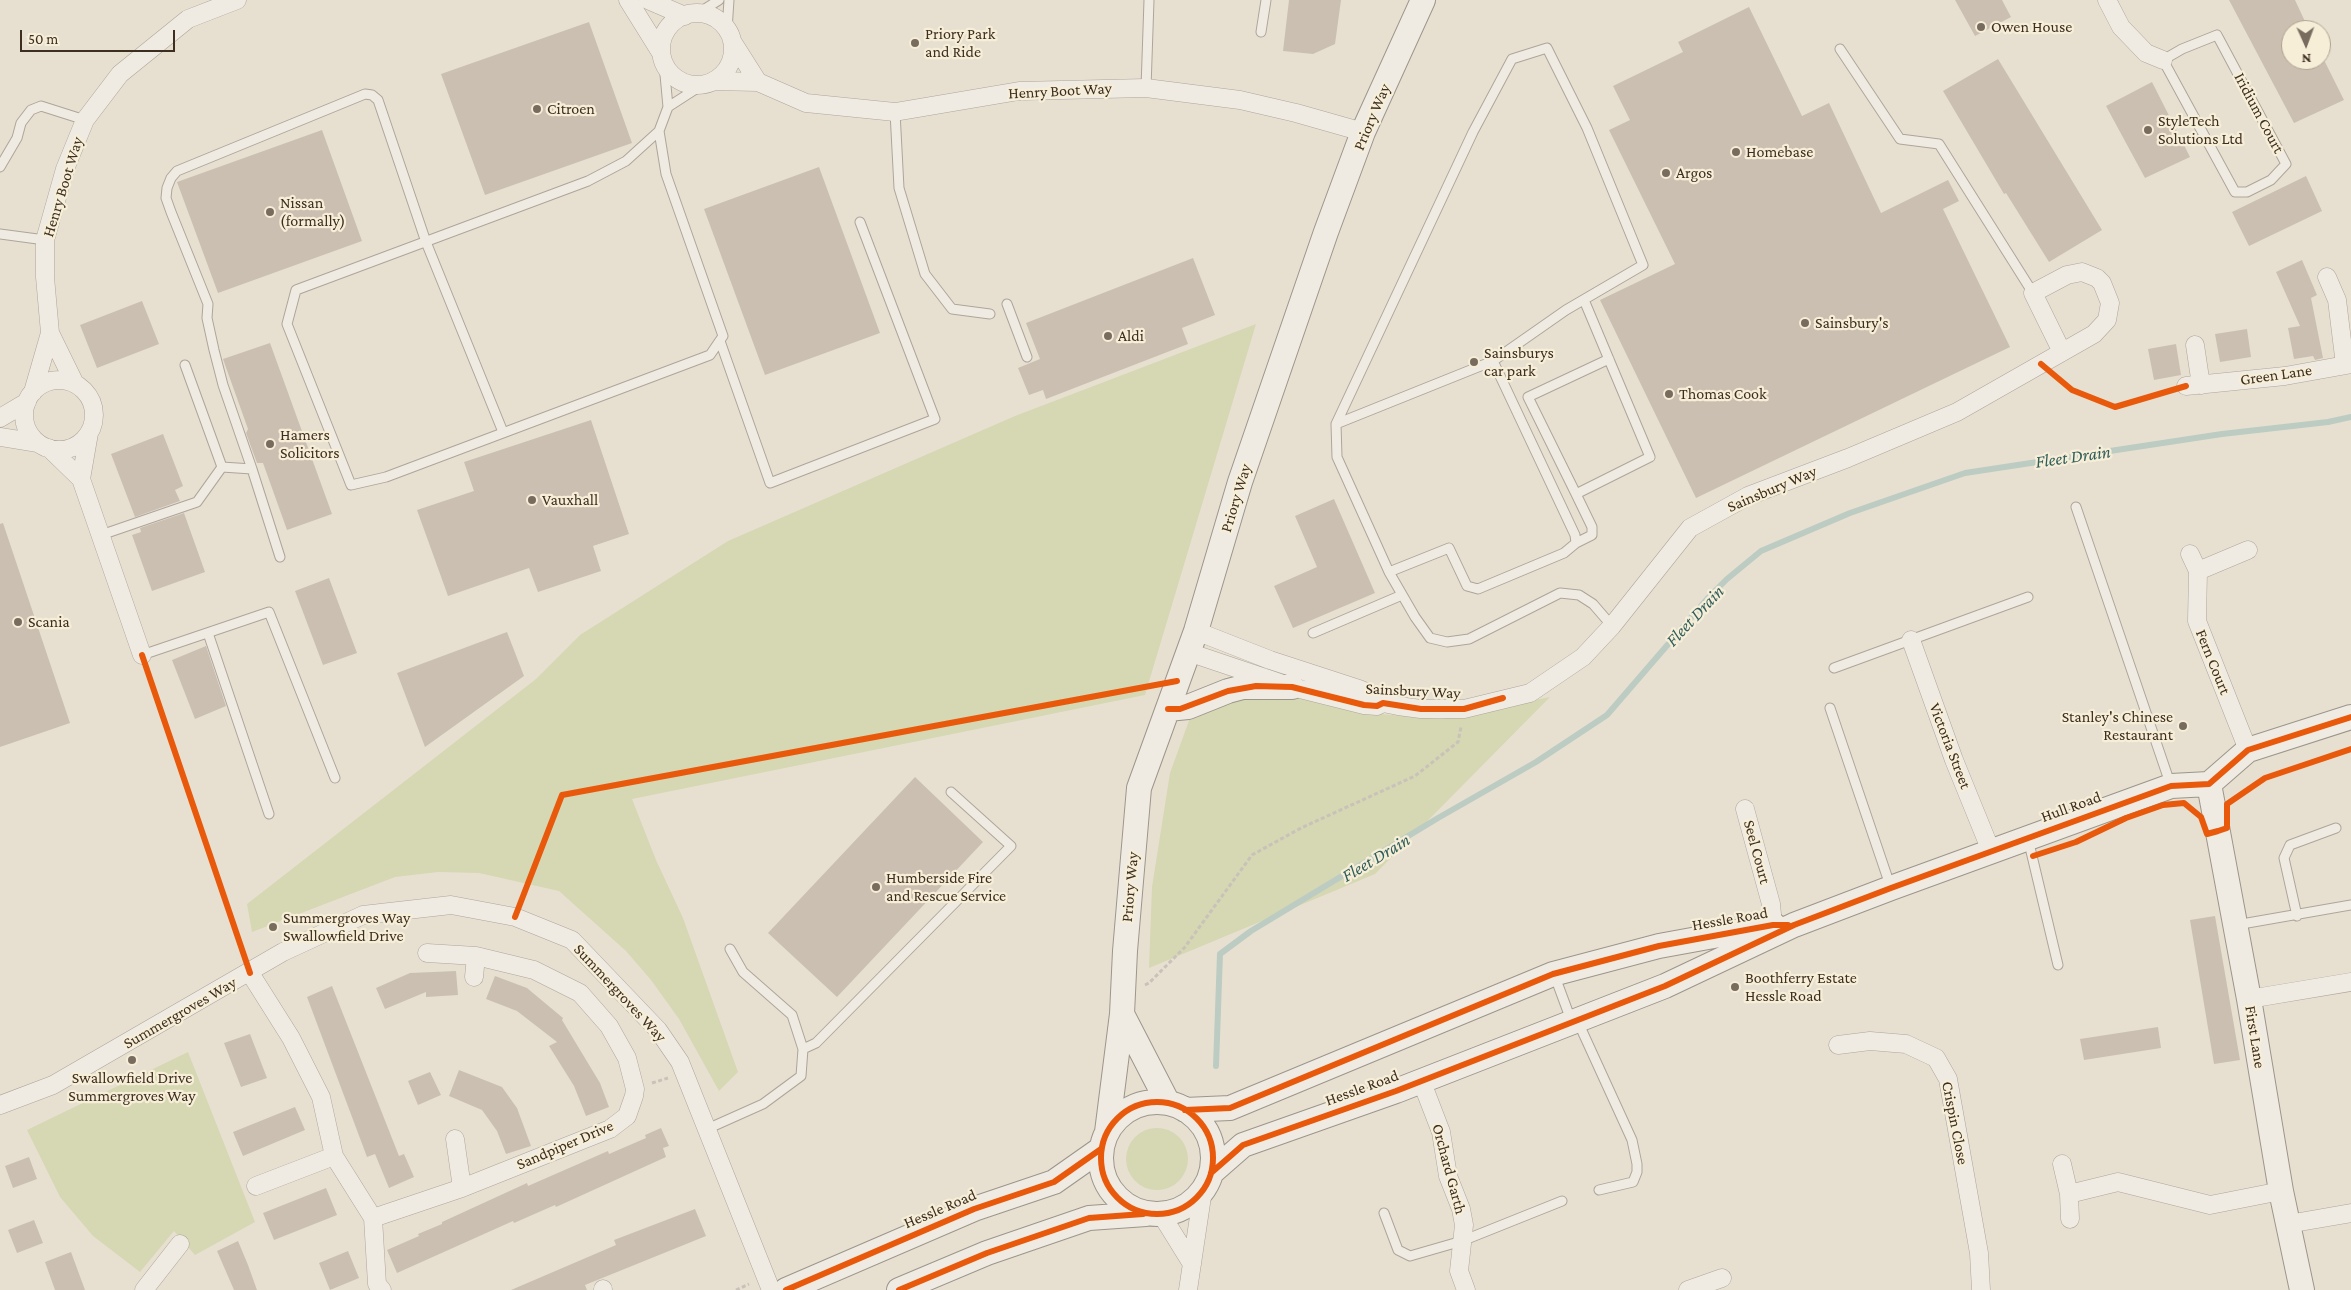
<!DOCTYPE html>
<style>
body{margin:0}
#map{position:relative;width:2351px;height:1290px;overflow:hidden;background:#e7e0d1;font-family:"Crimson Pro",serif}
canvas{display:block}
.north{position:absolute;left:2281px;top:20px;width:50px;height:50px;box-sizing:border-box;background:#f7eed8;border:1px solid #ada18e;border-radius:50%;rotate:178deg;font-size:14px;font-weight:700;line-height:20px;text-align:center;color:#3d2e20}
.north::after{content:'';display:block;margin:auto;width:18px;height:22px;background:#786c5e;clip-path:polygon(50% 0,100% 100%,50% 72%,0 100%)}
.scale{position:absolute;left:20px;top:30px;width:155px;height:22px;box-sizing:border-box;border:2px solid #3d2e20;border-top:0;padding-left:6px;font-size:15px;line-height:18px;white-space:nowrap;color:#3d2e20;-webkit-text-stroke:4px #f7eed8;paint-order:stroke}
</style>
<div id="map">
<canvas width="2351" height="1290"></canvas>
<div class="north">N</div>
<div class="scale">50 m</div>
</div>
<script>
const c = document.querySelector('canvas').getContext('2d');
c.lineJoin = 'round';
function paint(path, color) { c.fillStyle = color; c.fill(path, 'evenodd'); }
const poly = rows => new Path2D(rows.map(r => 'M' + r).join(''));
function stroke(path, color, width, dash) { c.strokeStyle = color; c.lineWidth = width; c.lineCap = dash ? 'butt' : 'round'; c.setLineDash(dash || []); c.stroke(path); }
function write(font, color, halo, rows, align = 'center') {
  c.font = font + ' "Crimson Pro",serif'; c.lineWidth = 4.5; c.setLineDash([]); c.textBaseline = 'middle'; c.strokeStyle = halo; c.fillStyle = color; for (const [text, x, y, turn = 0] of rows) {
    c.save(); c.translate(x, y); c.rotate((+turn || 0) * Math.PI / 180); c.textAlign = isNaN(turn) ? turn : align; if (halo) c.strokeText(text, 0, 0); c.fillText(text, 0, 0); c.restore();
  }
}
paint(poly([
 [1256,324,1145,695,632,799,656,860,683,918,738,1072,719,1091,679,1019,651,980,626,951,559,891,479,873,438,872,395,877,252,932,247,904,536,679,580,635,728,541,1015,416],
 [1239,672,1368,713,1441,719,1550,697,1375,874,1149,968,1152,887,1170,773,1199,693],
 [188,1052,255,1222,195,1255,174,1231,140,1272,93,1236,60,1197,27,1130],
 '1126 1159a31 31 0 1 1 62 0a31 31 0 1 1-62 0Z'
]), '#d6d7b3');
stroke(poly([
 [1216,1066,1220,954,1251,931,1438,818,1536,762,1607,715,1708,598,1727,579,1761,551,1850,513,1965,473,2222,434,2328,422,2351,417]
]), '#bcccc2', 6);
paint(poly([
 [1289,0,1341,0,1335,44,1313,54,1283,51],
 [1955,0,2002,0,2011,17,1975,36],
 [2229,0,2295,0,2309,30,2291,30,2291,60,2321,60,2321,54,2344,100,2294,123],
 [1749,7,1802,116,1829,103,1881,213,1948,180,1959,201,1943,209,2010,347,1696,498,1600,300,1675,264,1609,130,1630,120,1613,86,1683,52,1678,42],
 [589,22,632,143,485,195,441,74],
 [1998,59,2102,230,2049,262,2006,193,2004,194,1943,91],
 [2152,82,2190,157,2145,178,2106,106],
 [322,130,362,241,218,293,177,182],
 [819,167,880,333,765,375,704,209],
 [2306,176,2322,211,2249,246,2232,212],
 [1193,258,1215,315,1182,328,1188,344,1046,399,1043,390,1029,395,1018,368,1040,359,1026,323],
 [2302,260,2317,295,2311,298,2323,358,2315,360,2313,356,2294,359,2288,328,2300,326,2276,272],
 [142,301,159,344,97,368,80,325],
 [2247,329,2251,357,2220,362,2215,334],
 [270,343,332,514,287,530,263,463,257,463,246,433,248,429,223,359],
 [2176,344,2181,375,2154,380,2148,349],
 [591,420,629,534,593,546,601,571,538,592,529,568,448,596,417,510,474,491,464,462],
 [163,434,183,486,175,490,180,501,135,517,111,454],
 [1334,499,1375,593,1293,628,1274,586,1317,567,1295,516],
 [184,513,205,572,152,591,132,535,141,532,140,528],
 [3,523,70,723,0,747,0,524],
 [329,578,357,653,323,665,295,591],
 [507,632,524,676,425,747,397,673],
 [206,646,226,706,195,719,172,660],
 [915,777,983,842,837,997,768,933],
 [2215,916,2240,1060,2214,1064,2190,920],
 [456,971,458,995,426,997,426,992,385,1009,376,988,410,973],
 [495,976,527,988,563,1018,562,1020,600,1083,609,1107,586,1116,574,1086,549,1046,557,1042,517,1011,486,999],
 [332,986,399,1156,404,1154,414,1177,389,1188,375,1154,367,1157,307,997],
 [2158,1027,2161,1048,2084,1060,2080,1039],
 [250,1034,267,1078,241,1087,224,1043],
 [459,1070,502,1087,517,1108,531,1146,506,1154,497,1131,482,1110,449,1096],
 [430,1072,441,1095,418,1105,408,1081],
 [295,1107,305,1130,243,1156,233,1132],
 [661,1128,669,1146,663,1148,666,1157,556,1207,555,1205,514,1223,513,1221,397,1273,387,1250,419,1236,418,1234,442,1224,442,1222,527,1183,528,1186,608,1151,609,1154,646,1138,645,1135],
 [29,1157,37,1179,13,1188,5,1166],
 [326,1188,337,1215,274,1240,263,1213],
 [695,1209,706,1236,585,1285,587,1290,511,1290,616,1245,614,1240],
 [34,1220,43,1243,17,1253,8,1230],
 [238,1241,248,1265,257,1290,234,1290,217,1251],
 [348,1251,359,1278,330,1290,319,1263],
 [71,1252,85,1290,55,1290,45,1262]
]), '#cbbfb2');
const lane = poly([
 [697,14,719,0],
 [727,30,729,0],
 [1261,32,1266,0],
 [2217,35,2286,164,2271,180,2247,192,2235,192,2163,60,2182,49,2217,35],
 [1840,49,1900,139,1939,144,2033,293],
 [1146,88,1149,0],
 [668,107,702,85],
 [895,112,899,188,925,274,952,309,990,314],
 [659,131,666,174,723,336,710,355,386,477,351,485,287,324,296,290,588,181,626,161,659,131,668,107,664,64],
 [0,167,17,138,21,123,31,110,41,106,85,120],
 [0,234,45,240],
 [1007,304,1027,357],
 [720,341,770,483,935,419,860,222],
 [1336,424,1493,361],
 [222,467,252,469,280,557],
 [252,469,223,385,214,350,207,318,208,304,171,212,166,198,167,188,171,178,177,171,365,94,372,95,378,100,426,242,503,432],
 [1576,494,1528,397,1609,359],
 [2076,507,2171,786],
 [101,535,197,502,222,467,185,365],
 [1576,543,1592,535,1592,527,1576,494,1650,457,1584,300],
 [1389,572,1449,548,1467,586,1478,589,1564,553,1576,543,1575,535,1493,361,1566,310,1643,265,1587,128,1547,48,1512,59,1473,132,1336,424,1337,457,1389,572,1415,617,1430,638,1447,642,1469,639,1560,593,1579,595,1593,604,1612,626],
 [208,633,269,814],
 [1313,633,1402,595],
 [142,655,269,612,335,778],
 [1834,668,2028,597],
 [1830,708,1891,888],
 [2028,839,2058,965],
 [2297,916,2284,858,2290,845,2336,828],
 [2236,925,2351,905],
 [1554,974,1571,1020],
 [1578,1022,1632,1140,1637,1164,1637,1172,1633,1182,1599,1190],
 [803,1049,816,1043,1011,846,951,792],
 [707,1129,763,1104,801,1076,803,1049,792,1015,743,972,730,949],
 [1384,1213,1398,1250,1410,1256,1462,1241,1562,1201]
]);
const street = poly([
 [628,0,661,53],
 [648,0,685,16],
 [2107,0,2121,27,2146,53,2163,60],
 '661 49a36 36 0 1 1 72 0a36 36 0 1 1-72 0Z',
 [732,41,758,82],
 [713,81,758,82,806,103,895,112,1019,91,1146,88,1240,100,1296,113,1363,132],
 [2327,277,2337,300,2345,365],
 [2195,345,2201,385],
 '24 415a35 35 0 1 1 70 0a35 35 0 1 1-70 0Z',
 [75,384,50,333,45,277,45,240,65,169,85,120,120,74,188,19,237,0],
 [2186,386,2285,376,2351,364],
 [33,392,50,333],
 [0,418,27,402],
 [0,437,38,443],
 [49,448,81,479,142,655],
 [81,479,89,433],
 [2190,554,2198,571,2197,621,2248,750],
 [2198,571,2248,550],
 [1196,631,1270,660,1359,689,1373,695,1383,703,1398,706,1421,709,1464,709,1530,693,1583,657,1612,626,1690,528,1748,496,1848,458,1957,412,2094,334,2107,320,2110,303,2102,283,2097,278,2082,272,2067,275,2033,293,2062,352],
 [1911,640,1954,760,1991,851],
 [1188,652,1292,687,1364,705,1377,706,1383,703],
 [1745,809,1771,904,1773,925],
 [250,973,291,1038,321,1097,334,1156,373,1218,377,1284,382,1290],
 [474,977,476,956],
 [2249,999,2351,982],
 [1838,1045,1870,1041,1906,1044,1936,1058,1948,1079,1979,1253,1981,1290],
 [1421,1080,1441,1132,1448,1176,1461,1209,1464,1225,1459,1271,1466,1290],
 [0,1105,53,1085,283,952,363,915,451,905,515,917,572,940,658,1030,680,1062,771,1290],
 [455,1139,462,1188],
 [2062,1164,2069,1194,2070,1219],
 [256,1186,334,1156],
 [2069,1194,2118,1182,2210,1205,2281,1191],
 [1161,1214,1192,1264],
 [373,1218,462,1188,610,1129,627,1116,634,1096,635,1089,627,1058,609,1026,580,993,534,970,476,956,427,953],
 [2288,1224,2351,1213],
 [603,1289,603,1290],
 [144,1290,180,1244],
 [1188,1290,1203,1190],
 [1688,1290,1722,1278]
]);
const secondary = poly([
 [1168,709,1188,707,1228,691,1243,687,1292,687],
 [2209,784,2249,999,2281,1191,2302,1290],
 [1122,1014,1168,1103],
 '1101 1158a56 56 0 1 1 112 0a56 56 0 1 1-112 0Z',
 [1185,1110,1230,1108,1553,974,1659,946,1774,925],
 [1107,1132,1122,1014,1125,951,1139,788,1196,631,1240,482,1326,232,1363,132,1423,0],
 [1211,1173,1243,1145,1396,1091,1665,986,1794,925,1891,888,2171,786,2209,784,2248,750,2351,717],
 [786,1290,974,1209,1054,1182,1101,1149],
 [899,1290,987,1253,1089,1218,1146,1214]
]);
stroke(lane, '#ada599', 11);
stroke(street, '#ada599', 19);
stroke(secondary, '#9c958a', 26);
stroke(poly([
 [1145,985,1149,983,1185,947,1252,855,1301,828,1415,776,1458,742,1461,727],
 [652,1083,668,1078],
 [736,1290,749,1284]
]), '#c8c2b9', 3, [4, 2.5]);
stroke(lane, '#efebe3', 9);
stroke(street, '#efebe3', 18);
stroke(secondary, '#efebe3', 24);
stroke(poly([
 [2041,364,2072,390,2115,407,2186,386],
 [142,655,250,973],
 [1168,709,1180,709,1228,691,1256,686,1292,687,1364,705,1377,706,1383,703,1421,709,1464,709,1503,698],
 [2033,856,2076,842,2126,818,2163,805,2184,803,2201,817,2207,834,2218,831,2227,828,2227,804,2265,778,2351,749],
 [515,917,562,795,1177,681],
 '1101 1158a56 56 0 1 1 112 0a56 56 0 1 1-112 0Z',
 [1185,1110,1230,1108,1553,974,1659,946,1773,925,1788,925],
 [1211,1173,1243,1145,1396,1091,1665,986,1794,925,1891,888,2171,786,2209,784,2248,750,2351,717],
 [786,1290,974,1209,1054,1182,1101,1149],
 [899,1290,987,1253,1089,1218,1143,1214]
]), '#e8590c', 6);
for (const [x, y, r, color] of [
 [1981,27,5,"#786c5e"],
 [915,43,5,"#786c5e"],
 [537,109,5,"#786c5e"],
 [2148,130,5,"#786c5e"],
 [1736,152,5,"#786c5e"],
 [1666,173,5,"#786c5e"],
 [270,212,5,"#786c5e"],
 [1805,323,5,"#786c5e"],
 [1108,336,5,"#786c5e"],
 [1474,362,5,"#786c5e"],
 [1669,394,5,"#786c5e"],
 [270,444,5,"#786c5e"],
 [532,500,5,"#786c5e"],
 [18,622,5,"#786c5e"],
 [2183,726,5,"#786c5e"],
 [876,887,5,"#786c5e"],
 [273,927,5,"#786c5e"],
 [1735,987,5,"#786c5e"],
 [132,1060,5,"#786c5e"]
]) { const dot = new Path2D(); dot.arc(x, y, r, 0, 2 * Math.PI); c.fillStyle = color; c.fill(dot); stroke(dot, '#f7eed8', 2); }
write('16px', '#3d2e20', '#f7eed8', [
 ["Owen House",1991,27],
 ["Priory Park",925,34],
 ["and Ride",925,52],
 ["Citroen",547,109],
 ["StyleTech",2158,121],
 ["Solutions Ltd",2158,139],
 ["Homebase",1746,152],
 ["Argos",1676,173],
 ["Nissan",280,203],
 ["(formally)",280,221],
 ["Sainsbury's",1815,323],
 ["Aldi",1118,336],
 ["Sainsburys",1484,353],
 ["car park",1484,371],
 ["Thomas Cook",1679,394],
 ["Hamers",280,435],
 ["Solicitors",280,453],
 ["Vauxhall",542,500],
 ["Scania",28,622],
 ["Stanley's Chinese",2173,717,"right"],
 ["Restaurant",2173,735,"right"],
 ["Humberside Fire",886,878],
 ["and Rescue Service",886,896],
 ["Summergroves Way",283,918],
 ["Swallowfield Drive",283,936],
 ["Boothferry Estate",1745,978],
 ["Hessle Road",1745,996],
 ["Swallowfield Drive",132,1078,"center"],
 ["Summergroves Way",132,1096,"center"]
], 'left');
write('16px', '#3d2e20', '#f7eed8', [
 ["Henry Boot Way",1060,91,-3],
 ["Iridium Court",2259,113,62],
 ["Priory Way",1372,117,-67],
 ["Henry Boot Way",63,187,-73],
 ["Green Lane",2276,375,-8],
 ["Sainsbury Way",1772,489,-23],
 ["Priory Way",1236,498,-73],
 ["Fern Court",2213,662,68],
 ["Sainsbury Way",1413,691,3],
 ["Victoria Street",1950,746,69],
 ["Hull Road",2071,807,-20],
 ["Seel Court",1757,852,75],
 ["Priory Way",1130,887,-85],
 ["Hessle Road",1730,919,-10],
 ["Summergroves Way",620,993,47],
 ["Summergroves Way",180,1013,-30],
 ["First Lane",2255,1037,81],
 ["Hessle Road",1362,1088,-20],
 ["Crispin Close",1955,1123,79],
 ["Sandpiper Drive",565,1145,-23],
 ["Orchard Garth",1449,1169,75],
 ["Hessle Road",940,1209,-23]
]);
write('italic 18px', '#2f5d5a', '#f7eed8', [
 ["Fleet Drain",2073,457,-8],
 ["Fleet Drain",1695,616,-47],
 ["Fleet Drain",1376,858,-31]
]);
</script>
